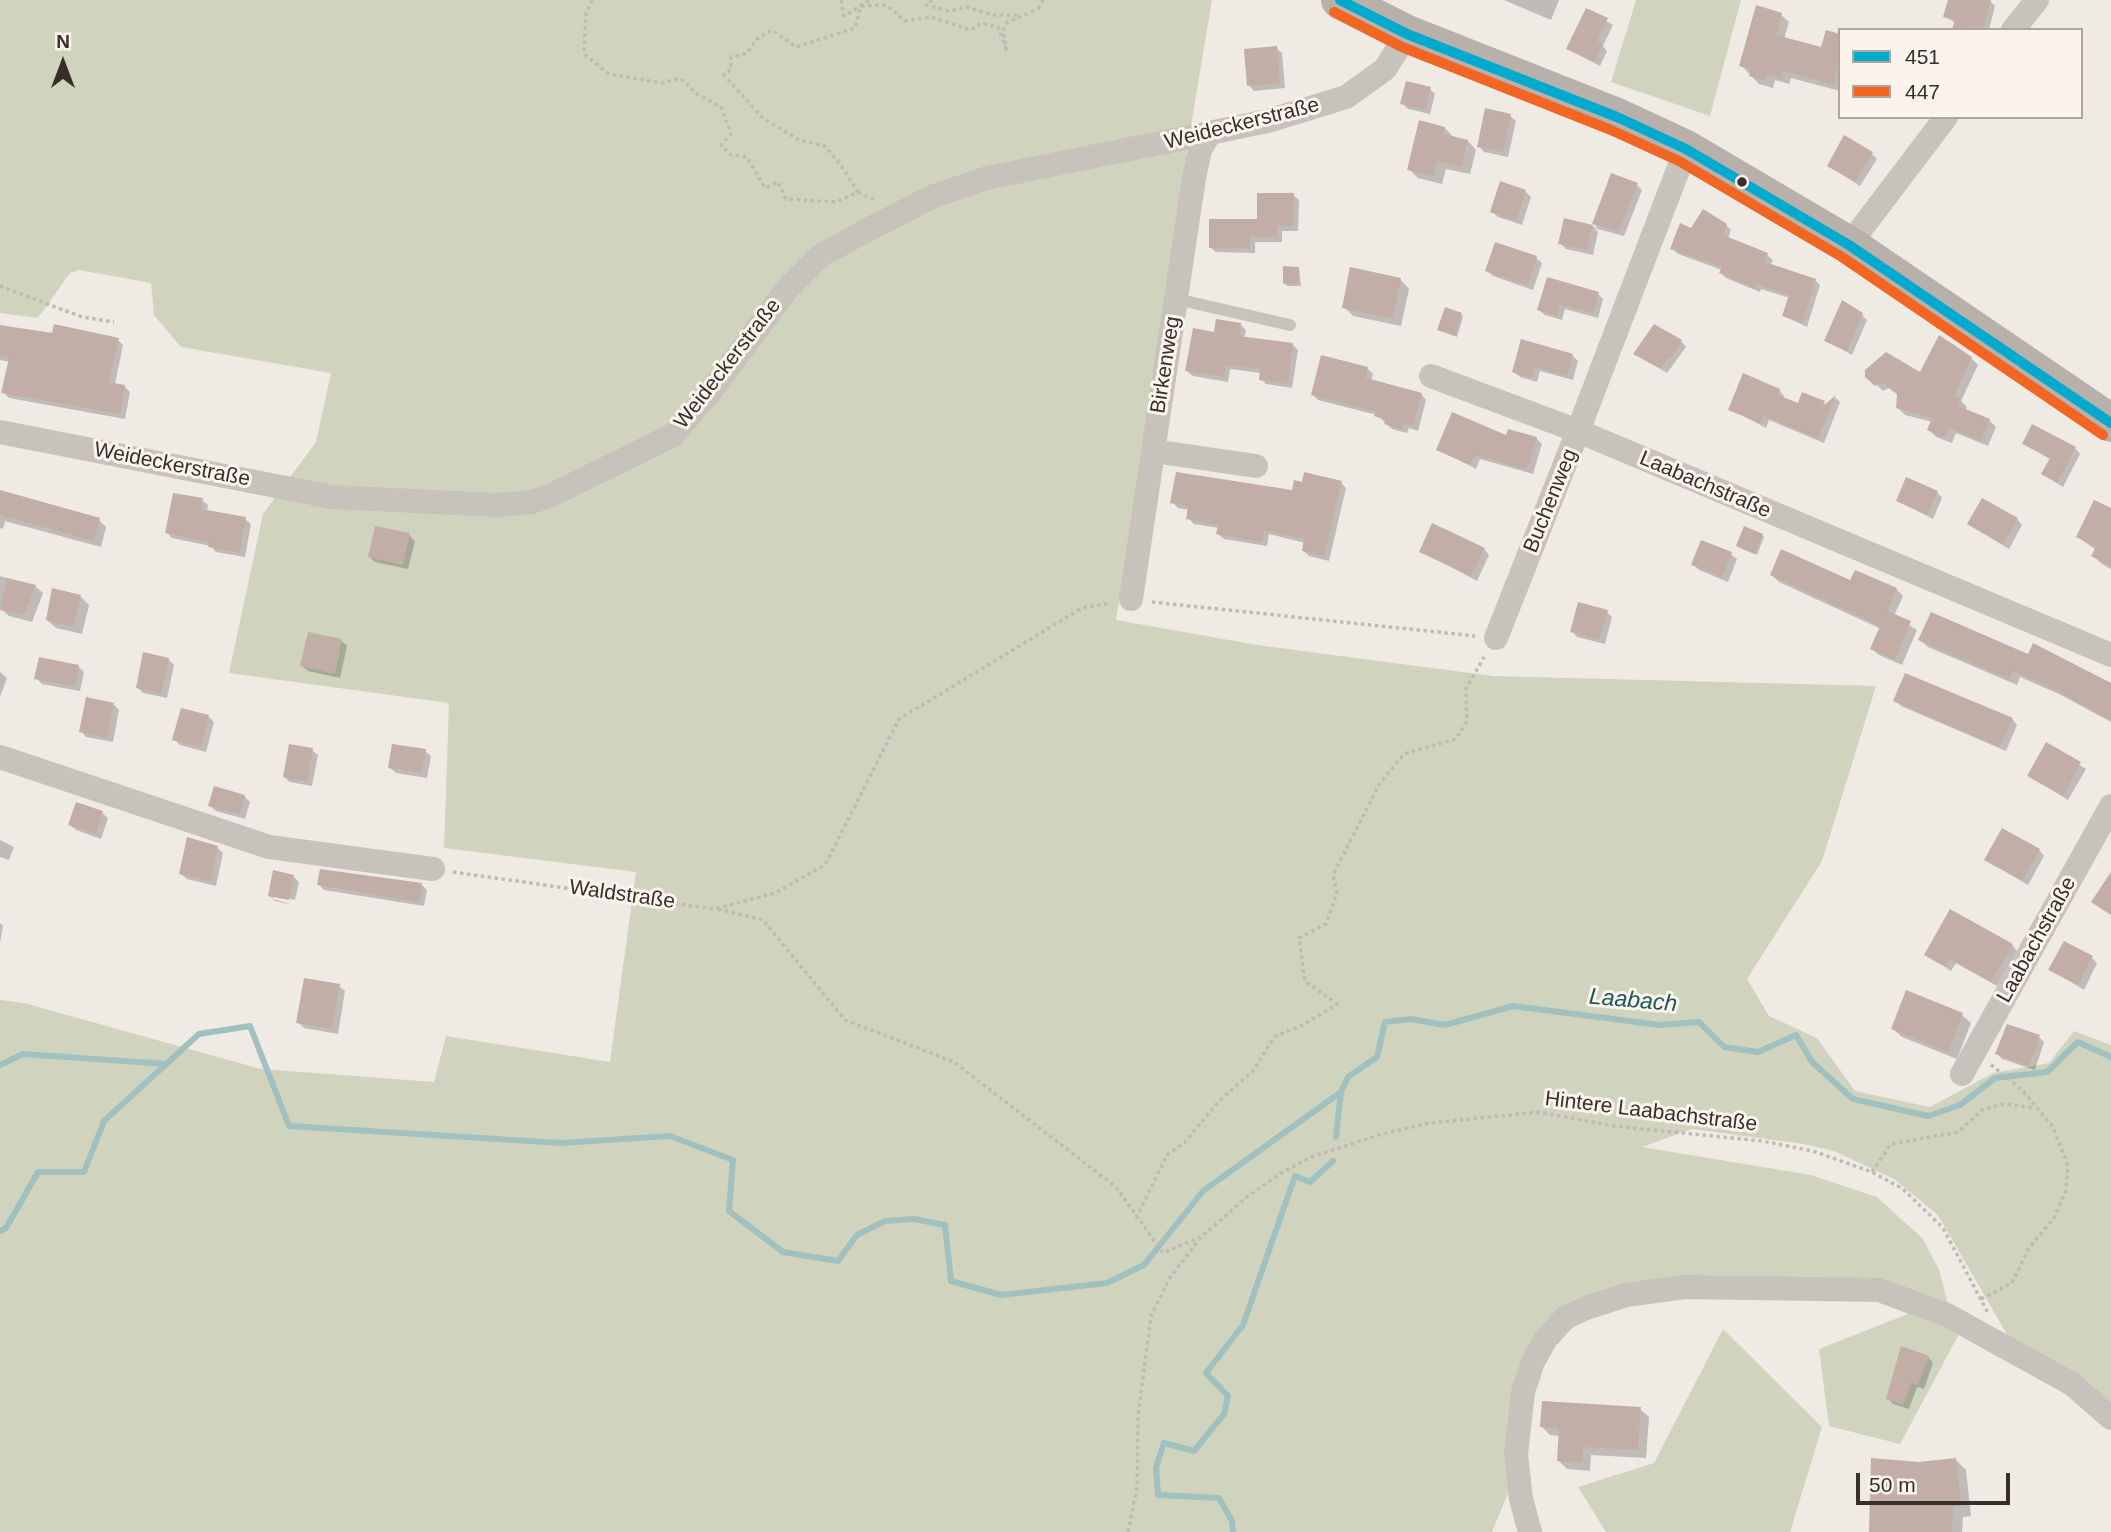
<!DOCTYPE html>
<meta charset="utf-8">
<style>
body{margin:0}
#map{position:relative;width:2111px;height:1532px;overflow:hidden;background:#efeae4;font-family:Arial,sans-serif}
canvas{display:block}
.legend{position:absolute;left:1838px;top:28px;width:245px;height:91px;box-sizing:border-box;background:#faf4ec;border:2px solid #ada59e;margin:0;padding:9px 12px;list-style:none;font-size:21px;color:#392f2a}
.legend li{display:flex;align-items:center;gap:14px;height:35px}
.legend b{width:35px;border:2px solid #ada59e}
.north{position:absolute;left:28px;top:28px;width:70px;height:70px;-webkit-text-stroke:5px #faf4ec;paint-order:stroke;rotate:0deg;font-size:19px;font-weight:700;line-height:28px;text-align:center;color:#392f2a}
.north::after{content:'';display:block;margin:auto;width:24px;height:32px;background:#392f2a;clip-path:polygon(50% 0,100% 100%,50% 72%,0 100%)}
.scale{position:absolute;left:1856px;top:1473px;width:154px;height:32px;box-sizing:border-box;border:4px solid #392f2a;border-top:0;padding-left:9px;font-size:21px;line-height:24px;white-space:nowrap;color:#392f2a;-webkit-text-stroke:5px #faf4ec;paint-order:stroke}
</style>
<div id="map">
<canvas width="2111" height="1532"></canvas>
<ul class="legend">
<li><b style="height:9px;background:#00a9ce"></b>451</li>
<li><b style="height:9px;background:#f26522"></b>447</li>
</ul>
<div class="north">N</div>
<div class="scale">50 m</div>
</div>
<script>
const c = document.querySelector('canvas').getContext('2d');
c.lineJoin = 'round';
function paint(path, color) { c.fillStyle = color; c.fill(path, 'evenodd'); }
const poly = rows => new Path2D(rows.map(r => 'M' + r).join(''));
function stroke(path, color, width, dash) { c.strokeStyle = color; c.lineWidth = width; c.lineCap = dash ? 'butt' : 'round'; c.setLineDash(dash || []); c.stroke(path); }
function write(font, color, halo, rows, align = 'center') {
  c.font = font + ' Arial,sans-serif'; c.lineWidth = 6; c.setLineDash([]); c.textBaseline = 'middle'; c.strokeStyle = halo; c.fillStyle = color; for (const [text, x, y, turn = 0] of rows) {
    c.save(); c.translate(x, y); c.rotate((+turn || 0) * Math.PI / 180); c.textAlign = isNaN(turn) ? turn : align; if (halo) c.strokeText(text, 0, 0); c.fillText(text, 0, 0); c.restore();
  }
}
paint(poly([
 [0,0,1212,0,1187,149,1168,304,1116,620,1257,645,1493,676,1876,686,1822,861,1747,979,1769,1016,1817,1038,1855,1091,1930,1107,1993,1073,2049,1063,2074,1031,2111,1045,2111,1408,2009,1338,1938,1215,1894,1179,1834,1151,1804,1144,1692,1129,1642,1147,1811,1175,1877,1197,1923,1239,1939,1270,1950,1311,1784,1277,1550,1318,1509,1491,1492,1532,0,1532,0,1000,24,1003,261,1069,434,1082,446,1036,610,1062,636,872,444,848,449,703,229,673,263,514,316,442,331,373,181,347,154,315,151,283,79,270,70,273,38,318,0,313],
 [1636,0,1741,0,1710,116,1611,82],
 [1913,1312,1959,1334,1900,1444,1829,1426,1819,1349],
 [1723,1329,1822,1427,1790,1532,1606,1532,1578,1487,1654,1463]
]), '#d0d4be');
paint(poly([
 [1504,0,1559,0,1551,20],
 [1950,0,1990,1,1995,6,1989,30,1956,30,1956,23,1945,17],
 [1587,10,1613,25,1603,46,1607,51,1600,66,1568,49],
 [1781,15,1789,22,1784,39,1822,49,1840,36,1840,91,1791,78,1789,84,1775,80,1773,88,1759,84,1741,65],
 [1276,48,1282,53,1285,88,1254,91,1249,85],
 [1430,89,1435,94,1430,114,1408,109,1402,103],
 [1510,116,1516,121,1508,157,1484,152,1479,146],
 [1445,128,1454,138,1468,141,1476,150,1470,174,1446,169,1442,184,1418,178,1409,169],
 [1871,153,1877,159,1860,186,1829,166],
 [1637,185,1642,190,1624,236,1594,228,1598,232,1593,255,1566,249,1560,243,1565,220,1598,228,1594,224],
 [1525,191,1531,197,1522,225,1498,217,1492,212],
 [1293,195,1299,200,1298,231,1282,231,1282,242,1255,242,1255,253,1216,252,1210,247,1259,221],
 [1726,225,1731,230,1728,239,1767,255,1773,260,1770,266,1815,280,1820,285,1807,327,1784,316,1790,298,1761,289,1760,292,1726,278,1721,273,1722,270,1678,254,1673,249,1692,230],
 [1536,258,1542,263,1533,290,1493,276,1487,271],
 [1299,268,1301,286,1287,286,1285,283],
 [1401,280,1409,289,1401,326,1353,316,1344,307],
 [1598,294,1603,299,1598,318,1565,309,1562,320,1545,315,1539,310],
 [1461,314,1463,317,1457,337,1439,330],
 [1861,314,1867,320,1852,355,1826,341],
 [1240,324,1246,330,1244,338,1293,345,1298,350,1292,388,1266,384,1261,379,1261,373,1230,369,1228,382,1193,376,1187,371,1216,334],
 [0,327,118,340,123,345,115,384,124,386,130,392,125,419,9,398,3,392,10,362,0,360],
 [1681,341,1686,347,1667,373,1636,354],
 [1573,356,1578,361,1573,380,1540,371,1537,382,1520,377,1514,372],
 [1971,358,1978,365,1961,401,1967,407,1965,411,1989,420,1996,427,1988,446,1956,433,1952,443,1936,437,1929,430,1933,422,1905,415,1898,408,1899,395,1889,388,1883,391,1867,376,1921,375],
 [1368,369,1373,374,1371,381,1421,394,1426,400,1418,431,1409,428,1407,433,1392,429,1377,415,1318,400,1313,395],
 [1779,390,1784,396,1783,399,1799,405,1803,394,1827,405,1836,398,1840,402,1824,443,1769,420,1766,428,1730,409],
 [1536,438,1542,444,1533,474,1480,459,1476,469,1438,449],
 [2024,443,2075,448,2080,454,2063,487,2043,474,2051,460],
 [1341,483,1346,488,1329,561,1309,556,1304,551,1305,543,1269,534,1267,546,1224,539,1218,534,1219,528,1194,524,1188,518,1190,510,1178,508,1172,502,1293,492],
 [1937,492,1942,498,1933,519,1898,501],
 [0,493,99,520,106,527,101,547,5,521,3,529,0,528],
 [202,500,208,505,207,512,245,519,251,524,245,557,216,552,211,546,172,538,167,533],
 [2111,510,2111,569,2102,564,2093,556,2096,550,2078,537],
 [2017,519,2022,525,2009,549,1969,524],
 [409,535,415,541,408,569,375,562,370,557],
 [1762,535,1764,537,1757,555,1740,548],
 [1484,549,1489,555,1477,581,1421,551],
 [1731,554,1737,559,1728,582,1699,570,1693,564],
 [1772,575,1896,589,1903,596,1894,616,1917,630,1902,665,1879,655,1872,649,1881,629,1779,582],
 [0,576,35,586,43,593,32,622,9,616,0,608],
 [80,596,89,605,82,634,56,628,47,620],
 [1607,612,1612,617,1605,644,1577,637,1572,631],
 [1920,640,2029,656,2111,686,2111,722,2061,695,2020,677,2017,685,1928,647],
 [342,641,347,646,340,678,308,671,302,666],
 [168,659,174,665,167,698,143,693,138,688],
 [78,666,84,672,80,691,42,684,36,678],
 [0,672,7,678,0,697],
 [1895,700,2012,719,2017,725,2006,751,1901,706],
 [114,705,119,710,113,742,86,737,81,731],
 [208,716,214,722,206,752,180,745,174,739],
 [2046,745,2086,769,2068,800,2029,776],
 [312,750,318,755,312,786,290,782,284,777],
 [425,751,431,756,427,778,396,773,390,768],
 [244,796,250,802,245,819,216,811,210,806],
 [102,813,108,818,101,839,76,830,70,825],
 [0,840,14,847,9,860,0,857],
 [217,847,223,853,216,886,187,879,181,874],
 [2039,850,2044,856,2028,885,1987,860],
 [294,877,299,882,295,900,273,895,273,899,294,905,275,901,269,895],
 [421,884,427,890,424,906,324,890,319,885],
 [0,923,3,926,0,943],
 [2012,945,2017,951,1997,986,1956,963,1951,971,1926,954],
 [2092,958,2097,963,2084,990,2051,970],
 [339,986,345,991,338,1034,304,1028,298,1022],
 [1907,993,1962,1015,1971,1023,1957,1059,1902,1037,1893,1029],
 [2039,1037,2044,1042,2035,1070,2002,1059,1997,1053],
 [1928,1357,1933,1363,1924,1389,1917,1387,1909,1409,1893,1404,1888,1398],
 [1640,1409,1649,1417,1646,1458,1591,1455,1590,1471,1567,1469,1558,1460,1560,1436,1550,1435,1542,1427],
 [1956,1460,1966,1470,1971,1516,1963,1517,1962,1532,1871,1532,1919,1463]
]), '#0003');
stroke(poly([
 [0,1065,23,1054,166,1064],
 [1336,1137,1341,1092,1348,1077,1377,1057,1385,1022,1411,1019,1445,1025,1513,1006,1660,1025,1699,1022,1724,1047,1758,1052,1796,1035,1812,1062,1853,1099,1928,1116,1960,1105,1995,1078,2047,1072,2078,1042,2111,1057],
 [0,1231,6,1228,38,1172,84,1172,104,1121,199,1034,250,1026,289,1126,561,1143,670,1136,733,1160,729,1211,783,1252,838,1261,857,1235,885,1221,914,1219,945,1225,951,1281,1001,1295,1107,1283,1144,1265,1203,1191,1341,1092],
 [1233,1532,1232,1521,1219,1498,1158,1495,1156,1467,1164,1443,1194,1451,1224,1414,1228,1396,1206,1373,1243,1325,1295,1176,1310,1182,1333,1161]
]), '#a1c0c0', 6);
paint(poly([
 [1948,0,1991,0,1983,28,1972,25,1970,30,1952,30,1955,20,1943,17],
 [1756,5,1782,13,1776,35,1821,47,1826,30,1840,34,1840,61,1833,85,1783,71,1781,78,1767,74,1765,81,1749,76,1751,69,1739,66],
 [1586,8,1608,18,1597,41,1603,44,1594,62,1566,49],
 [1277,46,1280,83,1247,86,1244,49],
 [1406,81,1431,87,1425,110,1400,104],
 [1485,108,1511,114,1503,152,1477,147],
 [1419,120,1445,127,1444,134,1468,140,1462,167,1437,161,1433,176,1407,170],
 [1844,135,1873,152,1855,182,1827,166],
 [1611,173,1638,183,1619,231,1592,224],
 [1500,181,1526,190,1516,221,1490,212],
 [1257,193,1294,193,1293,226,1278,226,1277,237,1250,237,1250,248,1209,248,1209,219,1257,219],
 [1703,209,1727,224,1723,235,1768,253,1765,262,1816,279,1802,323,1782,316,1789,295,1756,284,1755,288,1719,273,1722,267,1670,249,1680,223,1691,228],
 [1564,218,1593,225,1587,250,1558,244],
 [1495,242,1537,256,1528,285,1485,271],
 [1283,266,1299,267,1299,284,1283,284],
 [1350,267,1401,278,1393,319,1342,308],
 [1547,277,1599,292,1593,313,1560,305,1557,316,1537,310],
 [1842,300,1863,313,1847,351,1824,341],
 [1445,307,1462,313,1455,336,1437,330],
 [1216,319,1241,323,1239,336,1293,343,1288,384,1259,380,1260,369,1226,365,1224,377,1185,371,1193,328,1214,332],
 [54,324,119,338,109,382,125,385,120,414,1,393,9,358,0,356,0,325,52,333],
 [1654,324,1682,340,1671,359,1668,357,1661,369,1633,354],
 [1939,335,1972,357,1954,396,1961,399,1958,406,1990,419,1981,441,1949,428,1945,438,1927,430,1932,418,1896,408,1897,394,1881,382,1875,386,1865,377,1865,370,1886,352,1920,372],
 [1521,339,1573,354,1567,376,1535,367,1532,378,1512,372],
 [1321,355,1368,367,1366,378,1422,393,1413,426,1403,424,1402,429,1384,424,1386,420,1374,416,1376,412,1311,395],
 [1743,373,1780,389,1778,395,1798,403,1802,392,1825,401,1823,406,1836,395,1818,438,1763,416,1760,423,1728,410],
 [1452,412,1506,435,1508,429,1537,437,1527,470,1475,455,1470,465,1436,450],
 [2032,424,2076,447,2057,483,2041,474,2050,458,2022,444],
 [1176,472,1292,490,1294,480,1302,482,1304,472,1342,481,1324,556,1302,551,1304,539,1264,530,1262,542,1216,534,1218,525,1186,519,1188,506,1170,503],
 [1906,477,1938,491,1927,515,1896,501],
 [0,490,100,518,94,541,0,515],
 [173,493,203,498,201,509,246,517,240,553,208,547,209,542,165,533],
 [1982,498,2018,518,2003,545,1967,524],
 [2094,500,2111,508,2111,566,2091,556,2096,547,2076,537],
 [1432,523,1485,548,1471,576,1419,552],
 [375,526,410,533,403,565,368,557],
 [1744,526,1763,534,1755,554,1736,546],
 [1701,540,1732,552,1722,577,1691,565],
 [1781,549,1850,580,1855,570,1897,588,1887,611,1911,621,1895,660,1870,649,1880,626,1770,575],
 [7,578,36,585,24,615,0,610],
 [52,588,81,595,73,627,46,620],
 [1578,602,1608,610,1599,640,1570,632],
 [1931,612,2028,654,2033,643,2111,683,2111,721,2052,688,2013,671,2009,679,1918,640],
 [308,632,342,639,335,674,300,666],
 [143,652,169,658,161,694,136,688],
 [39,657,79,665,75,687,34,679],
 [1905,673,2013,718,2000,747,1893,701],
 [86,697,114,703,107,738,79,732],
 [181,708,209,715,201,747,172,740],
 [2046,742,2081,762,2063,796,2027,776],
 [289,744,313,748,307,782,283,777],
 [392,744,426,749,422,773,388,768],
 [214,786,245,795,240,814,208,806],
 [76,802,103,811,96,834,68,825],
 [2002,828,2040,849,2022,881,1984,860],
 [187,837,218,846,211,881,179,874],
 [320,869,422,883,419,902,317,885],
 [273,870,294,875,289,900,268,896],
 [2111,872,2111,915,2091,902],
 [1950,909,2013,944,1991,982,1950,959,1945,967,1924,955],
 [2064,941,2093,956,2078,985,2048,970],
 [304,978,340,984,332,1029,296,1023],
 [1906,990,1963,1013,1948,1052,1891,1029],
 [2007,1024,2040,1035,2029,1066,1995,1054],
 [1901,1346,1929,1356,1918,1385,1911,1383,1903,1405,1886,1399],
 [1542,1401,1641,1407,1638,1450,1583,1447,1582,1463,1557,1461,1559,1428,1540,1427],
 [1871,1458,1919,1462,1956,1458,1961,1506,1953,1507,1952,1532,1869,1532]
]), '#c2aea6');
stroke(poly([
 [592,0,586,13,584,54,609,74,662,83,680,78,697,94,721,107,731,134,721,145,731,155,747,157,765,188,778,182,786,199,836,202,858,192,840,164,825,146,799,140,763,118,724,75,731,69,731,57,747,53,757,39,772,30,796,47,855,28,861,6,886,5,905,21,931,17,971,30,981,23,998,27,1007,52,1003,31,1008,22,1040,8],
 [841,0,844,16,870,0],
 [932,0,926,5,949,11,967,7,992,15,1021,15],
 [1038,9,1043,0],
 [858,192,875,200],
 [0,286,82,317,114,322],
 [1152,602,1475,636],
 [453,872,714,909,775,893,825,865,899,719,1082,608,1110,603],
 [718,909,763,920,845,1020,954,1062,1116,1187,1163,1253,1200,1237],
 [1872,1172,1891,1144,1958,1132,1983,1109,2004,1104,2035,1108],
 [1136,1218,1167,1155,1185,1142,1219,1101,1253,1071,1274,1037,1303,1025,1337,1004,1305,981,1299,938,1326,924,1337,893,1333,875,1380,783,1404,754,1456,739,1467,721,1466,689,1484,657],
 [1981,1299,2012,1283,2029,1248,2054,1218,2066,1190,2068,1166,2053,1127,2022,1090,1990,1064],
 [1128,1532,1137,1488,1138,1416,1151,1316,1169,1279,1201,1237,1247,1197,1281,1173,1314,1156,1379,1135,1429,1123,1539,1112,1614,1126,1762,1141,1813,1151,1872,1172,1903,1189,1943,1228,1988,1313]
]), '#c0bab5', 3.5, [3.5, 3.5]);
stroke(poly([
 [1176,299,1290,325]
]), '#c8c2bc', 12);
stroke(poly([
 [2013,30,2037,0],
 [1686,149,1578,431,2111,655],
 [1849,245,1946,117],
 [1431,376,1578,431,1496,638],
 [0,432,332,497,497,505,532,502,552,495,673,435,711,391,787,289,820,256,867,230,934,196,987,178,1268,121,1346,97,1385,69,1407,34],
 [1153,451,1256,466],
 [1131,599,1194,178,1200,150,1210,133],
 [0,757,269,847,433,869],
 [1962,1074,2111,806],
 [1530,1532,1521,1499,1516,1454,1523,1392,1533,1362,1545,1340,1565,1318,1586,1308,1626,1295,1685,1287,1879,1290,1947,1315,2072,1384,2111,1418]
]), '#c8c2bc', 24);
stroke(poly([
 [1340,0,1407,34,1617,117,1686,149,1849,245,2111,423]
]), '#b7b0ab', 38);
stroke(poly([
 [1340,0,1407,34,1617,117,1686,149,1849,245,2111,423]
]), '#00a9ce', 10);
stroke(poly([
 [1334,12,1402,47,1611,130,1679,161,1842,257,2103,435]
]), '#f26522', 10);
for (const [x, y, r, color] of [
 [1742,182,6,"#392f2a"]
]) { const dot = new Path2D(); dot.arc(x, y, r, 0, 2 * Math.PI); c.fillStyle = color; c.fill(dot); stroke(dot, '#faf4ec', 2.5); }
write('21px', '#392f2a', '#faf4ec', [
 ["Weideckerstraße",1242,124,-14],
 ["Weideckerstraße",728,364,-52],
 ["Birkenweg",1166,365,-81],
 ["Weideckerstraße",172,465,11],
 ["Laabachstraße",1705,485,23],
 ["Buchenweg",1551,501,-68],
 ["Waldstraße",622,895,8],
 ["Laabachstraße",2037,940,-61],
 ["Hintere Laabachstraße",1651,1112,7]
]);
write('italic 23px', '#20575a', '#faf4ec', [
 ["Laabach",1633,1001,5]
]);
</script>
